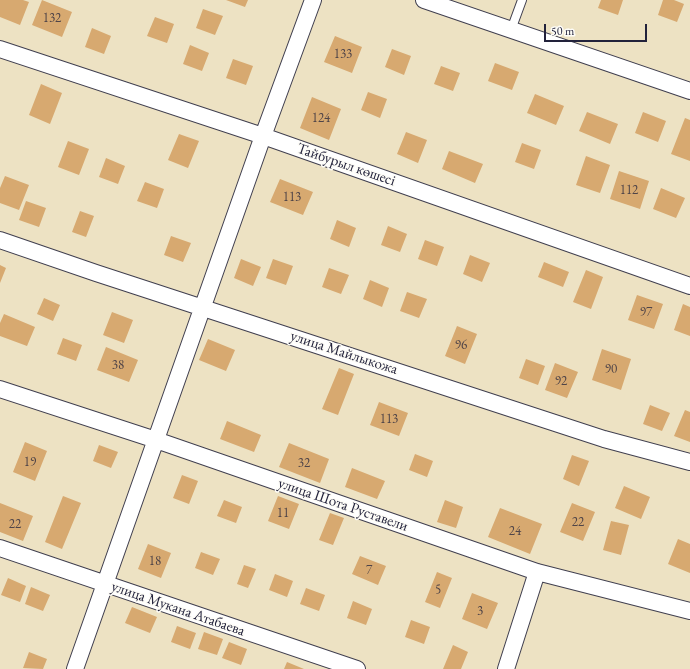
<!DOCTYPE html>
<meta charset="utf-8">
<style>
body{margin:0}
#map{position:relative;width:690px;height:669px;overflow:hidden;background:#ede2c3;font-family:"EB Garamond",serif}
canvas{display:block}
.scale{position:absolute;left:544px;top:24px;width:103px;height:18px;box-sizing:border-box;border:2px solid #22223b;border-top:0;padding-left:5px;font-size:12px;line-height:14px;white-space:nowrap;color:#22223b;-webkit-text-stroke:3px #fdfcf7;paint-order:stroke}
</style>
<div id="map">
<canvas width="690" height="669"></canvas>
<div class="scale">50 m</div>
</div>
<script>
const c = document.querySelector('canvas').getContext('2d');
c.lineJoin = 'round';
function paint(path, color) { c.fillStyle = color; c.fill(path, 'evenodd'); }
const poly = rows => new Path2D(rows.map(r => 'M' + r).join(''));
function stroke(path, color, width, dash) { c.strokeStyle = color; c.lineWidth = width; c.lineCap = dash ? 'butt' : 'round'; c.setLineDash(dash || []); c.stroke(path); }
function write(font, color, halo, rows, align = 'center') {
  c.font = font + ' "EB Garamond",serif'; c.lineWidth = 3; c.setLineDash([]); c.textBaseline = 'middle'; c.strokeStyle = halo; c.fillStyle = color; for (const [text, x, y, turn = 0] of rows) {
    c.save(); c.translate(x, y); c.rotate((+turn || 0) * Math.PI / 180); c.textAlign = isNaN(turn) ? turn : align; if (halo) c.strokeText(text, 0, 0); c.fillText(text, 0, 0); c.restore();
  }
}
paint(poly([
 [0,0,23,0,29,2,20,25,0,17],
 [42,0,72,12,62,37,32,25],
 [226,0,248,0,245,7],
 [601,0,623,0,618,15,598,8],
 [663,0,674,0,684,4,677,22,658,15],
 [203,9,223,16,215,35,196,28],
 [155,17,174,24,167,43,147,36],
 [92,28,111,36,104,54,85,47],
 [335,36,362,47,352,73,324,62],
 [190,45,209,53,202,71,183,64],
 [392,49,411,56,404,75,385,67],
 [233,59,253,66,246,85,226,78],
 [495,63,519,72,512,90,488,81],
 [441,66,460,73,453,91,434,84],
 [41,84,62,93,50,124,29,115],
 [368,92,387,99,380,118,361,110],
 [535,94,564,106,556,125,527,113],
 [312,97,341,109,329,140,300,128],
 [587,112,618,124,610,144,579,131],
 [643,112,666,121,658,142,635,133],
 [685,118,690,120,690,161,671,154],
 [406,132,427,140,418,163,397,154],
 [179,134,199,141,188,168,168,160],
 [68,141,89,149,79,175,58,167],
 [522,143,541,150,534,169,515,162],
 [449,151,483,164,475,183,442,169],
 [586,156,610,165,600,193,576,185],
 [106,158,125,166,118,184,99,177],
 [619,171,649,181,640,209,610,199],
 [5,176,29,185,19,210,0,203,0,188],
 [280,179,313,192,303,215,270,202],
 [145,182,164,189,157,208,137,201],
 [661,188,685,198,676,218,653,209],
 [26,201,46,208,39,227,19,220],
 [80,211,94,216,86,237,72,232],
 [337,220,356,228,349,247,330,239],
 [388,226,407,234,400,252,381,245],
 [171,236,191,243,183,262,164,255],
 [425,240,444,247,437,266,418,259],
 [470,255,490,263,482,282,463,274],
 [241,259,261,267,253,286,234,278],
 [273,259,293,266,286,285,266,278],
 [544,262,569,272,563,287,538,277],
 [0,265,6,268,0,283],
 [329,268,349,275,341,294,322,287],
 [586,270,603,277,591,309,573,302],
 [370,280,389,288,382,307,363,299],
 [407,292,427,299,419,318,400,311],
 [637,295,663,304,654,329,628,320],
 [44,298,60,305,53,321,37,314],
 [683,304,690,307,690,336,674,330],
 [112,312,133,320,124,343,103,335],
 [4,314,35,327,27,346,0,336,0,323],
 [457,326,477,334,465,364,445,356],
 [63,338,82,345,76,361,57,354],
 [208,339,235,350,226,371,199,360],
 [106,347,138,360,129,382,97,370],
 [602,349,631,359,621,390,592,380],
 [526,359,545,366,538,385,519,378],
 [555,363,578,372,567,398,545,390],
 [339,368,354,374,338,415,322,409],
 [379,402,408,413,399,436,370,425],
 [650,405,670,413,662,431,643,424],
 [685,410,690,412,690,442,674,436],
 [227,421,261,435,254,452,220,439],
 [25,442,47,451,35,481,13,472],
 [289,443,329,459,320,483,279,467],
 [99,445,118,452,111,468,93,461],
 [415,454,433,461,427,477,409,470],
 [572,455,589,461,579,486,563,479],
 [352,468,385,481,377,499,345,487],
 [182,475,198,481,189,504,173,498],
 [624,486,650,497,641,519,615,508],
 [63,496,81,503,62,549,45,542],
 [278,496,299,504,289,529,268,521],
 [224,500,242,507,236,523,217,516],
 [445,500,463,507,456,528,437,522],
 [0,503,33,516,23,541,0,532],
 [572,503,595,512,583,541,560,532],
 [500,508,542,524,530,554,488,537],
 [330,513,344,518,333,545,319,540],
 [611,521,629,525,621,555,603,550],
 [678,539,690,544,690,573,668,564],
 [148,544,171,553,161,578,138,569],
 [201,552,220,559,213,575,195,568],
 [360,556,386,566,378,585,352,574],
 [244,565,256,569,248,588,237,584],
 [437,572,452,578,440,608,425,602],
 [275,574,293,581,287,597,269,590],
 [8,578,26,586,20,602,1,595],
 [31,587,50,595,43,611,25,604],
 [306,588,325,595,319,611,300,604],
 [472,593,498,603,487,629,462,619],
 [353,601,372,609,366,625,347,618],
 [132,607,157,617,150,633,125,623],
 [411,620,430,627,424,644,405,637],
 [177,626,196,633,190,649,171,642],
 [204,632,223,639,217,655,198,649],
 [229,642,247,649,241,665,222,658],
 [453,645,468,652,461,669,443,669],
 [29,652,47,659,43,669,23,668],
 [287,662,304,669,284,669]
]), '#d7a970');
const lane = poly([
 [511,30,522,0]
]);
const street = poly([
 [424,0,690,91],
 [0,49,263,136,690,286],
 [0,240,96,273,604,439,690,462],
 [0,389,156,440,537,572,690,611],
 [0,548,357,669],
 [75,669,263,136,313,0],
 [506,669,537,572]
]);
stroke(lane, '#403f4f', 10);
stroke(street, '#403f4f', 18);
stroke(lane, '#fff', 8);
stroke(street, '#fff', 16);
write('13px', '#4f4448', null, [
 ["132",52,18],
 ["133",343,54],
 ["124",321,118],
 ["112",629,190],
 ["113",292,197],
 ["97",646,312],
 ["96",461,345],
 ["38",118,365],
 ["90",611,369],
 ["92",561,381],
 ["113",389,419],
 ["19",30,462],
 ["32",304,463],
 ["11",283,513],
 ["22",578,522],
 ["22",15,524],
 ["24",515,531],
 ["18",155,561],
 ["7",369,570],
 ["5",438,590],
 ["3",480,611]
]);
write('15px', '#22223b', '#fdfcf7', [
 ["Тайбурыл көшесі",346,165,19],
 ["улица Майлыкожа",344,353,18],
 ["улица Шота Руставели",343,505,19],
 ["улица Мукана Атабаева",178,609,19]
]);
</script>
